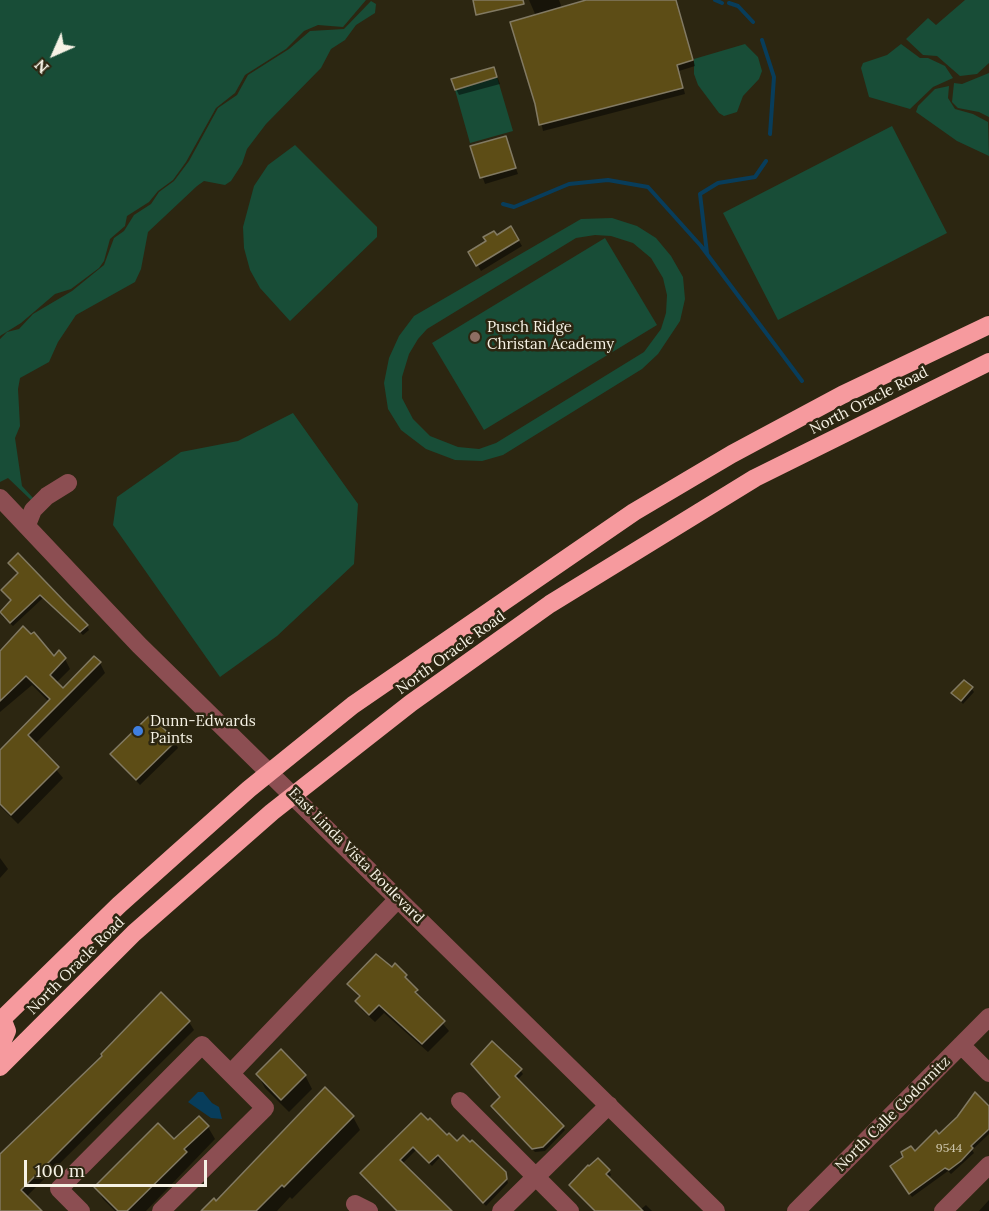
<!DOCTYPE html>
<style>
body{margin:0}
#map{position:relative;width:989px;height:1211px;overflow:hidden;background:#2c2611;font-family:Lora,serif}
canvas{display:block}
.north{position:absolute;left:24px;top:24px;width:60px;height:60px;-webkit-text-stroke:4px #2c2611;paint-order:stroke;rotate:225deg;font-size:16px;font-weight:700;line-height:24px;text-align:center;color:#f6f2e5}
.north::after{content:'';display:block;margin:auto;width:21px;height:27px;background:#f6f2e5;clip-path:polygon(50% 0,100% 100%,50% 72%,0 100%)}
.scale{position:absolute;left:24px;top:1160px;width:183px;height:27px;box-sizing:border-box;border:3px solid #f6f2e5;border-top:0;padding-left:8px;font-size:18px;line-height:21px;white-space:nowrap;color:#f6f2e5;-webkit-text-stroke:4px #2c2611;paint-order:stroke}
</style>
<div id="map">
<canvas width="989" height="1211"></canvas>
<div class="north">N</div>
<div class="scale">100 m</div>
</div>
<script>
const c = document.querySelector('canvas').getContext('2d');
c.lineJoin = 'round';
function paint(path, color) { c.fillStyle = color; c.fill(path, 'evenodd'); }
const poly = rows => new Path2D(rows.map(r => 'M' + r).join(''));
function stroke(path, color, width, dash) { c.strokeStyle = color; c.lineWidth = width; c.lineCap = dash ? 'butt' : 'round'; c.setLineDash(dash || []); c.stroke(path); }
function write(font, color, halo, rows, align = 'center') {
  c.font = font + ' Lora,serif'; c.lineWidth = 5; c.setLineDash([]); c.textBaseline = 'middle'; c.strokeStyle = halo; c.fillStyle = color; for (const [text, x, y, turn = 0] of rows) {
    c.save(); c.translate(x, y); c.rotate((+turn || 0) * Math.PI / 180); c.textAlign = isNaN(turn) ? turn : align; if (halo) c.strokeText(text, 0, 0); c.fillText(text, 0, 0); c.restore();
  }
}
paint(poly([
 [0,0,366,0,343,27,318,25,304,31,286,49,245,75,235,93,216,108,186,162,173,180,158,191,149,202,127,216,125,226,110,239,104,261,99,268,71,289,55,294,21,323,0,336],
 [965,0,989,0,989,63,977,74,960,76,937,56,923,55,906,39,928,18,936,25],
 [371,1,376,4,375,13,356,25,345,40,331,49,321,68,266,124,247,149,242,164,231,181,225,185,204,181,197,186,148,232,141,269,135,282,76,315,58,342,49,362,20,378,18,389,20,426,15,438,22,486,34,499,32,501,8,478,0,482,0,339,7,332,19,329,33,314,72,291,104,265,114,238,124,231,134,215,151,204,159,192,174,181,189,161,218,108,237,95,248,75,289,49,310,31,344,29],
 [745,44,758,57,762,71,759,79,743,96,737,112,724,116,719,113,698,85,694,74,694,59],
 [901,44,920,58,928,58,945,66,953,78,933,87,910,109,869,97,861,68,863,63,887,55],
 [989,73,989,117,979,112,958,108,952,102,954,83,962,84],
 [497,77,513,131,470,143,455,90],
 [949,86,948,98,955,109,973,114,988,122,989,156,957,141,916,112,918,106,935,89],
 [892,126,947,233,778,320,723,213],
 [295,145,377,227,377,237,290,321,260,288,250,270,244,248,243,227,254,186,268,165],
 [612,218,637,226,656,238,671,256,683,277,685,299,680,321,658,354,642,369,503,455,482,461,455,460,426,449,401,430,388,409,384,383,389,358,399,336,414,316,581,219],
 [595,235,611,236,633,243,651,258,663,278,667,295,666,313,661,329,644,352,496,443,479,449,458,447,430,436,413,419,402,398,402,377,409,354,418,339,427,329,576,238],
 [605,238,657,325,484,430,432,343],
 [293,413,358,504,354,564,277,636,220,677,113,525,117,497,181,452,238,441]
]), '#184d37');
paint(poly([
 [198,1092,203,1092,212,1103,219,1107,222,1119,211,1118,188,1102]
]), '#083d5b');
paint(poly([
 [529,0,559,0,562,8,591,0,677,0,695,66,679,71,685,94,543,131,537,104,536,16],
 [494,68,500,84,459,95,456,89],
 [505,137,518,174,485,184,472,147],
 [511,228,522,246,481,271,470,252],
 [18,555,87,626,89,630,83,635,43,598,13,626,3,617,1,613,12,601,3,590,19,574],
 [0,651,65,659,70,669,56,683,63,690,100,663,105,673,35,744,63,778,18,824,0,806,0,751,49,702,32,685,0,712],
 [971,688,974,692,963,704,953,693],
 [175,742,178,748,140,785,112,754],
 [0,858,8,869,0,878],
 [395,966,449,1031,428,1052,384,1013,375,1022,362,1010,357,1001,360,998,349,984],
 [189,1022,194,1030,26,1197,40,1211,0,1211,0,1159,104,1057],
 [475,1068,520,1070,523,1074,517,1080,565,1130,545,1151,535,1152,495,1110,501,1097],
 [258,1075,305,1075,312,1089,289,1112,265,1088],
 [989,1108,989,1134,972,1150,974,1153,951,1174,948,1171,912,1197,892,1166],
 [420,1115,447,1137,505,1173,508,1183,486,1206,440,1157,432,1166,416,1150,402,1164,450,1211,399,1211,364,1177],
 [353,1117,360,1130,292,1199,290,1197,277,1211,204,1211],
 [208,1127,215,1139,146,1211,115,1211,103,1199,96,1187,174,1141],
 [609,1171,611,1175,608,1178,640,1210,646,1205,652,1211,595,1211,571,1185],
 [989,1200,989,1211,979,1211]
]), '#0007');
stroke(poly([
 [715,0,722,3],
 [729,3,738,6,753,22],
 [762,40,774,77,770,134],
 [503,204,514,207,569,184,608,180,648,187,701,246,802,381],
 [707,253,700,194,718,183,755,177,766,161]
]), '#083d5b', 4);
const building = poly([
 [473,0,523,0,524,4,476,15,473,0],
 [586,0,676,0,693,60,677,65,683,88,539,125,535,104,510,22,586,0],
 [494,67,497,77,455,90,451,79,494,67],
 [506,136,516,168,480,178,470,146,506,136],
 [511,226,519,240,476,266,468,252,486,241,483,237,494,231,497,235,511,226],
 [18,553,66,603,88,625,80,632,40,595,10,623,0,612,11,600,1,590,18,573,8,563,18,553],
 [23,626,31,634,34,632,54,656,59,650,66,658,50,675,63,688,94,656,101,662,28,735,59,767,11,815,0,804,0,750,50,699,26,676,0,701,0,651,23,626],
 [964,680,973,687,961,701,951,693,964,680],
 [150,715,176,741,136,780,110,754,150,715],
 [376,954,392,967,395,963,407,975,405,977,418,990,415,992,445,1021,422,1044,379,1005,369,1015,355,1001,360,996,347,984,376,954],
 [161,992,190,1021,21,1190,42,1211,0,1211,0,1154,102,1056,101,1054,161,992],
 [492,1041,522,1069,515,1076,564,1126,543,1147,532,1149,491,1106,500,1097,471,1064,492,1041],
 [281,1049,306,1075,281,1100,256,1074,281,1049],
 [325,1087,354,1116,284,1187,282,1185,256,1211,201,1211,214,1198,216,1201,325,1087],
 [975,1092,989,1106,989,1129,971,1146,973,1148,961,1161,949,1170,945,1168,909,1194,890,1166,903,1157,901,1152,911,1146,915,1151,936,1130,939,1134,957,1117,975,1092],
 [421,1113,428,1120,430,1118,447,1135,449,1133,457,1141,463,1135,470,1142,472,1140,506,1172,507,1179,483,1203,438,1155,429,1163,413,1147,400,1160,452,1211,397,1211,360,1173,421,1113],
 [199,1116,209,1126,184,1149,187,1152,127,1211,118,1211,94,1187,158,1123,174,1139,199,1116],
 [598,1158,610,1170,606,1174,643,1211,595,1211,569,1185,588,1165,589,1166,598,1158]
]);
paint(building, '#5d4d16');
stroke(building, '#827a63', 1.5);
stroke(poly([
 [0,498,139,645,716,1211],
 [27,525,33,510,47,496,68,483],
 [961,1045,989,1073],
 [231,1073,398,899],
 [460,1101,570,1211],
 [355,1204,369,1211],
 [81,1211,59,1189,202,1045,265,1108,161,1211],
 [501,1211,609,1105],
 [796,1211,989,1017],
 [943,1211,989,1165]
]), '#8c4e52', 18);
stroke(poly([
 [0,1021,119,905,176,854,249,789,353,705,634,512,732,454,842,395,989,325],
 [0,1047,7,1031,2,1018],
 [0,1067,134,933,272,812,411,703,550,604,755,478,989,362]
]), '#f69a9e', 18);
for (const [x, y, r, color] of [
 [475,337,6,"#8d6e63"],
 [138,731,6,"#3f7fe0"]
]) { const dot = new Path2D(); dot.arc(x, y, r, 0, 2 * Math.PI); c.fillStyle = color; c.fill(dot); stroke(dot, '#2c2611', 2); }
write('12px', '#d0c9b1', null, [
 ["9544",949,1149]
]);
write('15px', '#f6f2e5', '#2c2611', [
 ["Pusch Ridge",487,328],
 ["Christan Academy",487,345],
 ["Dunn-Edwards",150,722],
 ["Paints",150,739]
], 'left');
write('15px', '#f6f2e5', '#2c2611', [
 ["North Oracle Road",869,401,-27],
 ["North Oracle Road",451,653,-36],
 ["East Linda Vista Boulevard",356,856,45],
 ["North Oracle Road",76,966,-45],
 ["North Calle Godornitz",893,1114,-45]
]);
</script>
